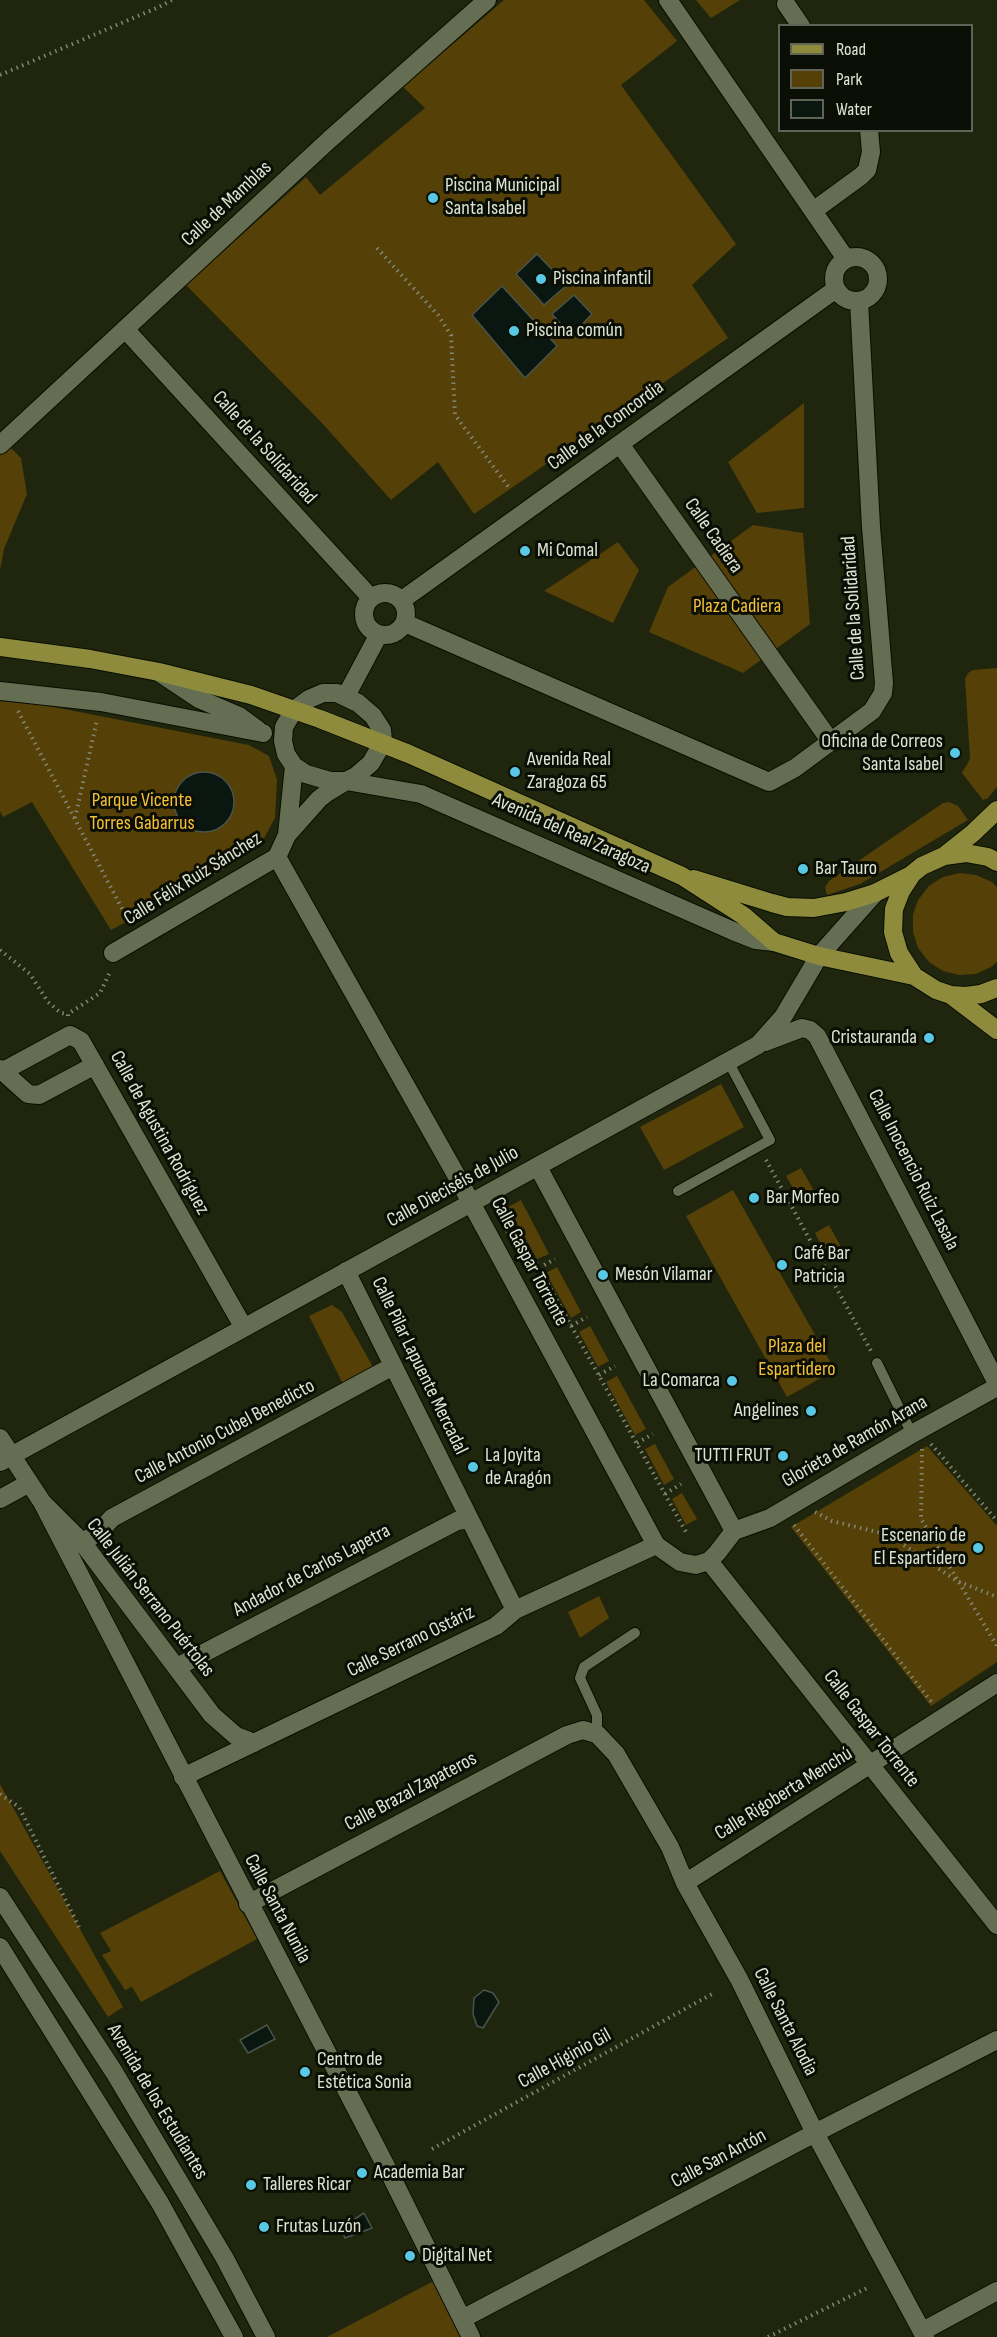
<!DOCTYPE html>
<meta charset="utf-8">
<style>
body{margin:0}
#map{position:relative;width:997px;height:2337px;overflow:hidden;background:#1f260d;font-family:"Sofia Sans Condensed",sans-serif}
canvas{display:block}
.legend{position:absolute;left:778px;top:24px;width:195px;height:108px;box-sizing:border-box;background:#0a0e04;border:2px solid #5f6457;margin:0;padding:8px 10px;list-style:none;font-size:18px;color:#dee4d4}
.legend li{display:flex;align-items:center;gap:12px;height:30px}
.legend b{width:30px;border:2px solid #5f6457}
</style>
<div id="map">
<canvas width="997" height="2337"></canvas>
<ul class="legend">
<li><b style="height:8px;background:#8e8c3c"></b>Road</li>
<li><b style="height:16px;background:#554008"></b>Park</li>
<li><b style="height:16px;background:#091710"></b>Water</li>
</ul>
</div>
<script>
const c = document.querySelector('canvas').getContext('2d');
c.lineJoin = 'round';
function paint(path, color) { c.fillStyle = color; c.fill(path, 'evenodd'); }
const poly = rows => new Path2D(rows.map(r => 'M' + r).join(''));
function stroke(path, color, width, dash) { c.strokeStyle = color; c.lineWidth = width; c.lineCap = dash ? 'butt' : 'round'; c.setLineDash(dash || []); c.stroke(path); }
function write(font, color, halo, rows, align = 'center') {
  c.font = font + ' "Sofia Sans Condensed",sans-serif'; c.lineWidth = 6; c.setLineDash([]); c.textBaseline = 'middle'; c.strokeStyle = halo; c.fillStyle = color; for (const [text, x, y, turn = 0] of rows) {
    c.save(); c.translate(x, y); c.rotate((+turn || 0) * Math.PI / 180); c.textAlign = isNaN(turn) ? turn : align; if (halo) c.strokeText(text, 0, 0); c.fillText(text, 0, 0); c.restore();
  }
}
paint(poly([
 [504,0,644,0,677,41,621,85,736,244,692,285,728,338,474,514,438,462,391,500,322,423,186,285,306,177,320,195,425,108,403,87],
 [696,0,740,0,711,18],
 [804,403,804,508,757,513,728,462],
 [9,446,21,458,27,494,4,549,0,570,0,454],
 [753,525,803,533,810,624,743,673,649,632,668,587],
 [618,542,639,570,613,623,544,591],
 [997,668,997,787,988,798,983,800,962,773,970,759,965,679,968,673,973,670],
 [0,701,38,704,249,745,269,756,277,780,275,818,260,846,226,868,111,930,32,802,3,817,0,811],
 [949,802,958,806,968,820,860,884,827,895,825,887,829,881,943,803],
 [960,873,976,875,992,882,997,887,997,962,991,967,976,974,959,975,943,971,929,962,918,948,913,932,913,915,918,900,929,886,943,877],
 [721,1084,744,1127,664,1170,640,1127],
 [801,1168,817,1196,802,1204,786,1176],
 [733,1190,835,1370,787,1397,686,1216],
 [521,1200,549,1254,537,1259,514,1218,510,1220,515,1230,506,1234,502,1226,503,1214,510,1206],
 [829,1225,845,1254,830,1262,815,1233],
 [557,1267,581,1312,571,1318,546,1273],
 [332,1305,342,1312,373,1367,343,1384,309,1316],
 [590,1326,609,1361,598,1367,579,1332],
 [617,1376,646,1429,635,1435,606,1382],
 [655,1444,674,1479,664,1485,645,1449],
 [927,1446,997,1526,997,1662,931,1706,791,1527],
 [682,1493,697,1519,686,1525,672,1499],
 [599,1596,609,1618,580,1638,568,1612],
 [0,1784,123,2007,108,2017,0,1851],
 [220,1871,257,1939,141,2002,132,1987,125,1990,102,1955,111,1951,100,1933],
 [434,2281,464,2337,327,2337]
]), '#554008');
const water = poly([
 [537,254,567,285,544,305,516,274,537,254],
 [502,286,557,346,525,378,472,315,502,286],
 [574,295,592,314,571,336,552,314,574,295],
 '174 802a30 30 0 1 1 60 0a30 30 0 1 1-60 0Z',
 [484,1990,493,1993,499,2002,483,2028,477,2026,473,2014,474,1998,484,1990],
 [267,2025,275,2039,248,2053,240,2040,267,2025],
 [364,2213,372,2228,345,2238,341,2228,364,2213]
]);
paint(water, '#091710');
stroke(water, '#49544b', 1.5);
const lane = poly([
 [678,1191,770,1140,728,1061],
 [877,1363,912,1434],
 [597,1734,597,1715,580,1678,584,1667,635,1633]
]);
const street = poly([
 [668,0,846,259],
 [786,4,801,26],
 [813,211,861,176,867,170,871,152,869,130],
 '834 279a22 22 0 1 1 44 0a22 22 0 1 1-44 0Z',
 [125,329,371,598],
 [620,444,831,742],
 [0,445,329,140,487,0],
 '364 614a21 21 0 1 1 42 0a21 21 0 1 1-42 0Z',
 [402,600,836,289],
 [405,623,769,782,795,768,872,711,883,693,884,683,871,527,859,301],
 [160,673,199,699,239,716,258,730],
 [0,691,101,702,263,733],
 [346,696,379,634],
 [287,835,319,799,328,792,346,781,356,776,371,763,383,742,382,730,373,716,358,703,337,693,323,693,309,699,294,710,284,727,283,741,286,754,294,766,306,774,330,781,346,781,421,794,733,931,756,940,774,942],
 [277,857,455,1173,656,1545,680,1562,696,1565,709,1561,717,1553,734,1531],
 [113,953,277,857,287,835,294,766],
 [765,1042,802,1028,810,1030,817,1036,997,1383],
 [0,1069,28,1094,39,1095,95,1065],
 [3,1071,70,1035,81,1041,244,1328],
 [538,1167,734,1531],
 [346,1271,515,1610],
 [0,1438,42,1502,82,1542,212,1715,236,1736,254,1743],
 [0,1462,758,1045,783,1017,819,956,875,893],
 [0,1499,29,1483],
 [42,1502,391,2176,471,2337],
 [734,1531,770,1518,912,1434,997,1387],
 [82,1542,98,1533,112,1518,393,1366],
 [709,1561,997,1925],
 [177,1667,457,1521,469,1519],
 [183,1777,496,1626,515,1610,656,1545],
 [685,1883,997,1683],
 [0,1897,114,2072,224,2257,266,2337],
 [248,1904,567,1735,583,1730,597,1734,616,1754,670,1847,685,1883,739,1979,815,2133,925,2337],
 [0,1947,160,2203,234,2337],
 [462,2319,815,2133,997,2040],
 [923,2331,997,2291]
]);
const primary = poly([
 [0,647,90,659,159,672,251,695,320,719,409,754,682,876,744,916,774,942,819,956,914,976],
 [944,856,973,833,997,810],
 [997,862,988,857,966,853,944,856,922,866,912,874,901,891,894,909,893,932,899,953,914,976,936,990,951,995,966,996,981,994,997,988],
 [694,879,772,903,787,907,814,908,846,902,875,893,911,875],
 [951,995,997,1030]
]);
stroke(lane, '#090f00', 12);
stroke(street, '#090f00', 20);
stroke(primary, '#090f00', 20);
stroke(poly([
 [0,75,159,7,172,0],
 [377,248,438,315,451,335,455,415,510,489],
 [18,711,129,922],
 [75,818,97,720],
 [0,950,30,974,48,1002,61,1013,68,1014],
 [68,1016,68,1014,100,993,110,972],
 [766,1160,871,1351],
 [512,1238,520,1234,686,1532],
 [539,1268,555,1259],
 [571,1326,587,1317],
 [599,1375,615,1366],
 [637,1443,653,1434],
 [931,1444,997,1521],
 [922,1449,921,1519,997,1646],
 [665,1494,681,1484],
 [815,1512,832,1521,889,1535,957,1581,997,1597],
 [794,1525,933,1704],
 [0,1794,19,1807,79,1927],
 [432,2149,712,1994],
 [768,2337,867,2288]
]), '#818773', 4, [1.5, 4.5]);
stroke(lane, '#656e52', 10);
stroke(street, '#656e52', 18);
stroke(primary, '#8e8c3c', 18);
for (const [x, y, r, color] of [
 [433,198,6,"#58c8e4"],
 [541,279,6,"#58c8e4"],
 [514,331,6,"#58c8e4"],
 [525,551,6,"#58c8e4"],
 [955,753,6,"#58c8e4"],
 [515,772,6,"#58c8e4"],
 [803,869,6,"#58c8e4"],
 [929,1038,6,"#58c8e4"],
 [754,1198,6,"#58c8e4"],
 [782,1265,6,"#58c8e4"],
 [603,1275,6,"#58c8e4"],
 [732,1381,6,"#58c8e4"],
 [811,1411,6,"#58c8e4"],
 [783,1456,6,"#58c8e4"],
 [473,1467,6,"#58c8e4"],
 [978,1548,6,"#58c8e4"],
 [305,2072,6,"#58c8e4"],
 [362,2173,6,"#58c8e4"],
 [251,2185,6,"#58c8e4"],
 [264,2227,6,"#58c8e4"],
 [410,2256,6,"#58c8e4"]
]) { const dot = new Path2D(); dot.arc(x, y, r, 0, 2 * Math.PI); c.fillStyle = color; c.fill(dot); stroke(dot, '#0a0e04', 2); }
write('20px', '#dee4d4', '#0a0e04', [
 ["Piscina Municipal",445,186],
 ["Santa Isabel",445,209],
 ["Piscina infantil",553,279],
 ["Piscina común",526,331],
 ["Mi Comal",537,551],
 ["Oficina de Correos",943,742,"right"],
 ["Santa Isabel",943,765,"right"],
 ["Avenida Real",527,760],
 ["Zaragoza 65",527,783],
 ["Bar Tauro",815,869],
 ["Cristauranda",917,1038,"right"],
 ["Bar Morfeo",766,1198],
 ["Café Bar",794,1254],
 ["Patricia",794,1277],
 ["Mesón Vilamar",615,1275],
 ["La Comarca",720,1381,"right"],
 ["Angelines",799,1411,"right"],
 ["La Joyita",485,1456],
 ["de Aragón",485,1479],
 ["TUTTI FRUT",771,1456,"right"],
 ["Escenario de",966,1536,"right"],
 ["El Espartidero",966,1559,"right"],
 ["Centro de",317,2060],
 ["Estética Sonia",317,2083],
 ["Academia Bar",374,2173],
 ["Talleres Ricar",263,2185],
 ["Frutas Luzón",276,2227],
 ["Digital Net",422,2256]
], 'left');
write('20px', '#dee4d4', '#0a0e04', [
 ["Calle de Mamblas",227,204,-43],
 ["Calle de la Concordia",606,426,-36],
 ["Calle de la Solidaridad",264,448,48],
 ["Calle Cadiera",713,536,55],
 ["Calle de la Solidaridad",854,608,-94],
 ["Avenida del Real Zaragoza",571,834,24],
 ["Calle Félix Ruiz Sánchez",193,879,-32],
 ["Calle de Agustina Rodríguez",159,1133,61],
 ["Calle Inocencio Ruiz Lasala",913,1170,63],
 ["Calle Dieciséis de Julio",453,1187,-29],
 ["Calle Gaspar Torrente",529,1262,62],
 ["Calle Pilar Lapuente Mercadal",419,1366,64],
 ["Calle Antonio Cubel Benedicto",225,1432,-28],
 ["Glorieta de Ramón Arana",855,1442,-30],
 ["Andador de Carlos Lapetra",312,1571,-28],
 ["Calle Julián Serrano Puértolas",150,1598,52],
 ["Calle Serrano Ostáriz",411,1642,-26],
 ["Calle Gaspar Torrente",871,1729,52],
 ["Calle Brazal Zapateros",411,1792,-28],
 ["Calle Rigoberta Menchú",784,1794,-32],
 ["Calle Santa Nunila",277,1909,62],
 ["Calle Santa Alodia",785,2022,63],
 ["Calle Higinio Gil",565,2059,-29],
 ["Avenida de los Estudiantes",157,2102,59],
 ["Calle San Antón",719,2159,-28]
]);
write('20px', '#f6c137', '#0a0e04', [
 ["Plaza Cadiera",737,607],
 ["Parque Vicente",142,801],
 ["Torres Gabarrus",142,824],
 ["Plaza del",797,1347],
 ["Espartidero",797,1370]
]);
</script>
